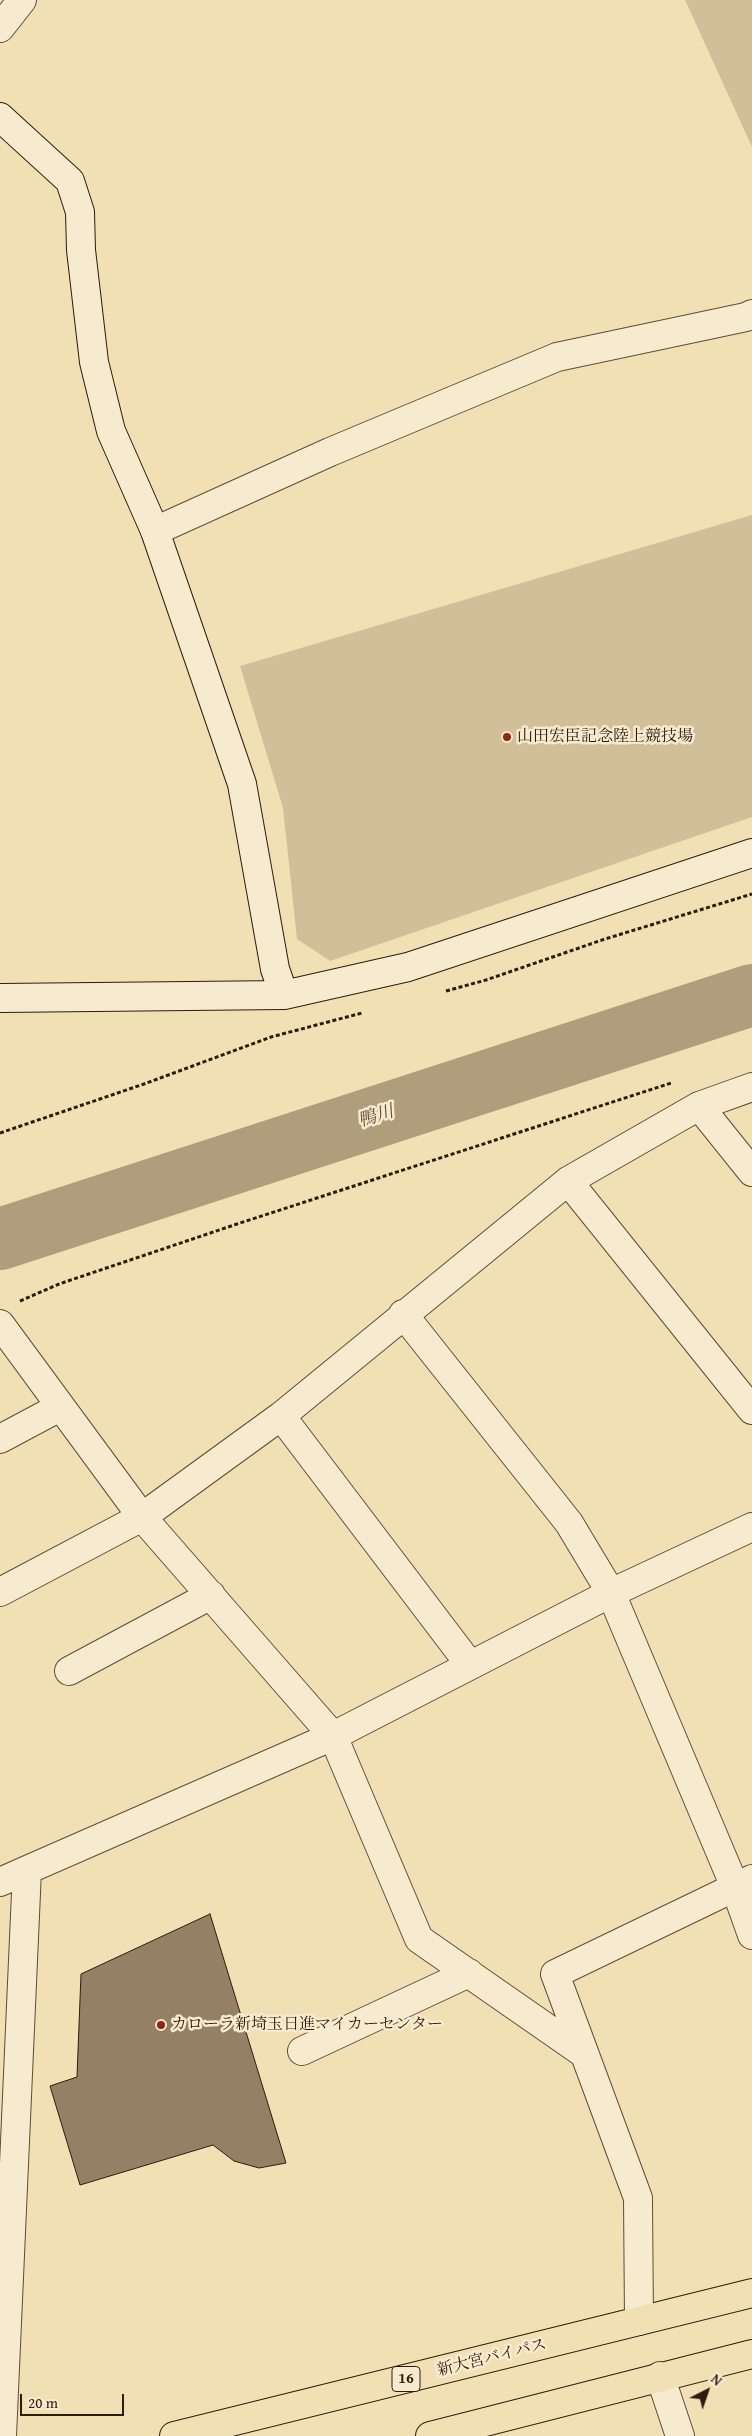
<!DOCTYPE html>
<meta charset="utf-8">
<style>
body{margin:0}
#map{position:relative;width:752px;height:2436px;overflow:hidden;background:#f2e0b5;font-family:"Gentium Book Plus",serif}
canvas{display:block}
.north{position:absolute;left:682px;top:2366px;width:50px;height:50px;-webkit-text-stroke:4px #f7ebcf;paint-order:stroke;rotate:41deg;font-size:14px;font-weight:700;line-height:20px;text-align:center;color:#2e1b0e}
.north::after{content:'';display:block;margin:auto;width:18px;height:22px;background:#2e1b0e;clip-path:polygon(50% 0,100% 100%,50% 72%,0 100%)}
.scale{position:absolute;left:20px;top:2394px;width:104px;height:22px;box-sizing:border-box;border:2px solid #2e1b0e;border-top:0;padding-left:6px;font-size:15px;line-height:18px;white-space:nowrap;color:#2e1b0e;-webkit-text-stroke:4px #f7ebcf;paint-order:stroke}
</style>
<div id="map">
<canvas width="752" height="2436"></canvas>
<div class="north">N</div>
<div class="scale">20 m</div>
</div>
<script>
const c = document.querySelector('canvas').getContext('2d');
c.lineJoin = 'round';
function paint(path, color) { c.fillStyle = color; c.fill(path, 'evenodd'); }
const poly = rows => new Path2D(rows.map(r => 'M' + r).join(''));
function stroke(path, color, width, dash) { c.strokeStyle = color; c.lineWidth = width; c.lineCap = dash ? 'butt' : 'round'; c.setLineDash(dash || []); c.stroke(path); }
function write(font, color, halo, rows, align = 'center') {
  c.font = font + ' "Gentium Book Plus","Noto Serif JP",serif'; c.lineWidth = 5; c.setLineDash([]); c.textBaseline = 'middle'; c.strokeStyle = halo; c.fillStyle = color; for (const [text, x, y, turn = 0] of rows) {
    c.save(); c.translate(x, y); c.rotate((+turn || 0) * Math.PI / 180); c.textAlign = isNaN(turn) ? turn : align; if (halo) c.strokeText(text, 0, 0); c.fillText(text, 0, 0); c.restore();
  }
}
paint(poly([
 [685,0,752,0,752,147],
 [752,515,752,817,330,961,297,939,283,808,240,666]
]), '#d1bf99');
stroke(poly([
 [0,1239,752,995]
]), '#af9d7c', 62);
const building = poly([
 [210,1914,286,2163,259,2168,234,2161,213,2145,80,2185,50,2086,77,2077,81,1974,210,1914]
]);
paint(building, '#948165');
stroke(building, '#2e1b0e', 1);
const street = poly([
 [0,28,22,0],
 [155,531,330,452,557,357,746,317,752,314],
 [699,1106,752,1172],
 [568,1181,752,1410],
 [403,1314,569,1523,611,1593,735,1887,752,1935],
 [0,1324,142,1517,333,1736,419,1939,583,2053],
 [281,1416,470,1665],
 [0,1439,60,1407],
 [0,1592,142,1517,281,1416,568,1181,699,1106,752,1087],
 [69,1671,211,1595],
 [27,1870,333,1736,611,1593,752,1527],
 [0,1882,27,1870,2,2436],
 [302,2051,469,1973],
 [639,2321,638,2198,555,1974,752,1879],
 [660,2376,680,2436]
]);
const secondary = poly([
 [0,117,70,181,80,212,81,250,94,362,111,431,155,531,242,784,275,969,284,995],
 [0,998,284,995,408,967,752,853]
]);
const highway = poly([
 [174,2436,752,2293],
 [430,2436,752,2354]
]);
stroke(street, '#5f4c38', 30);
stroke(secondary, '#2e1b0e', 30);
stroke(highway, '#2e1b0e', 30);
stroke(poly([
 [446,991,486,980,605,939,752,894],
 [0,1133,144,1084,271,1037,362,1013],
 [20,1301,59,1284,237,1224,671,1083]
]), '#2e1b0e', 3, [4, 2.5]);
stroke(street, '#f7ebcf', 28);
stroke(secondary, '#f7ebcf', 28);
stroke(highway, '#f2e0b5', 28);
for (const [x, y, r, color] of [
 [507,737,5,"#8f2418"],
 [161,2025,5,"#8f2418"]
]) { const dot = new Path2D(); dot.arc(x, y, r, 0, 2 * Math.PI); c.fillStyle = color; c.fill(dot); stroke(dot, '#f7ebcf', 2); }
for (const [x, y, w] of [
 [406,2379,28]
]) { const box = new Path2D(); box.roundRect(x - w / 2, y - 12.5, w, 25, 4); c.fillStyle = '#f7ebcf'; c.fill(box); stroke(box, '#2e1b0e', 1); }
write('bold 15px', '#2e1b0e', null, [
 ["16",406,2379]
]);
write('16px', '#2e1b0e', '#f7ebcf', [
 ["山田宏臣記念陸上競技場",517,737],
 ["カローラ新埼玉日進マイカーセンター",171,2025]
], 'left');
write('16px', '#2e1b0e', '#f7ebcf', [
 ["新大宮バイパス",492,2358,-14]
]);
write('italic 18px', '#624f3a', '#f7ebcf', [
 ["鴨川",376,1117,-18]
]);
</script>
